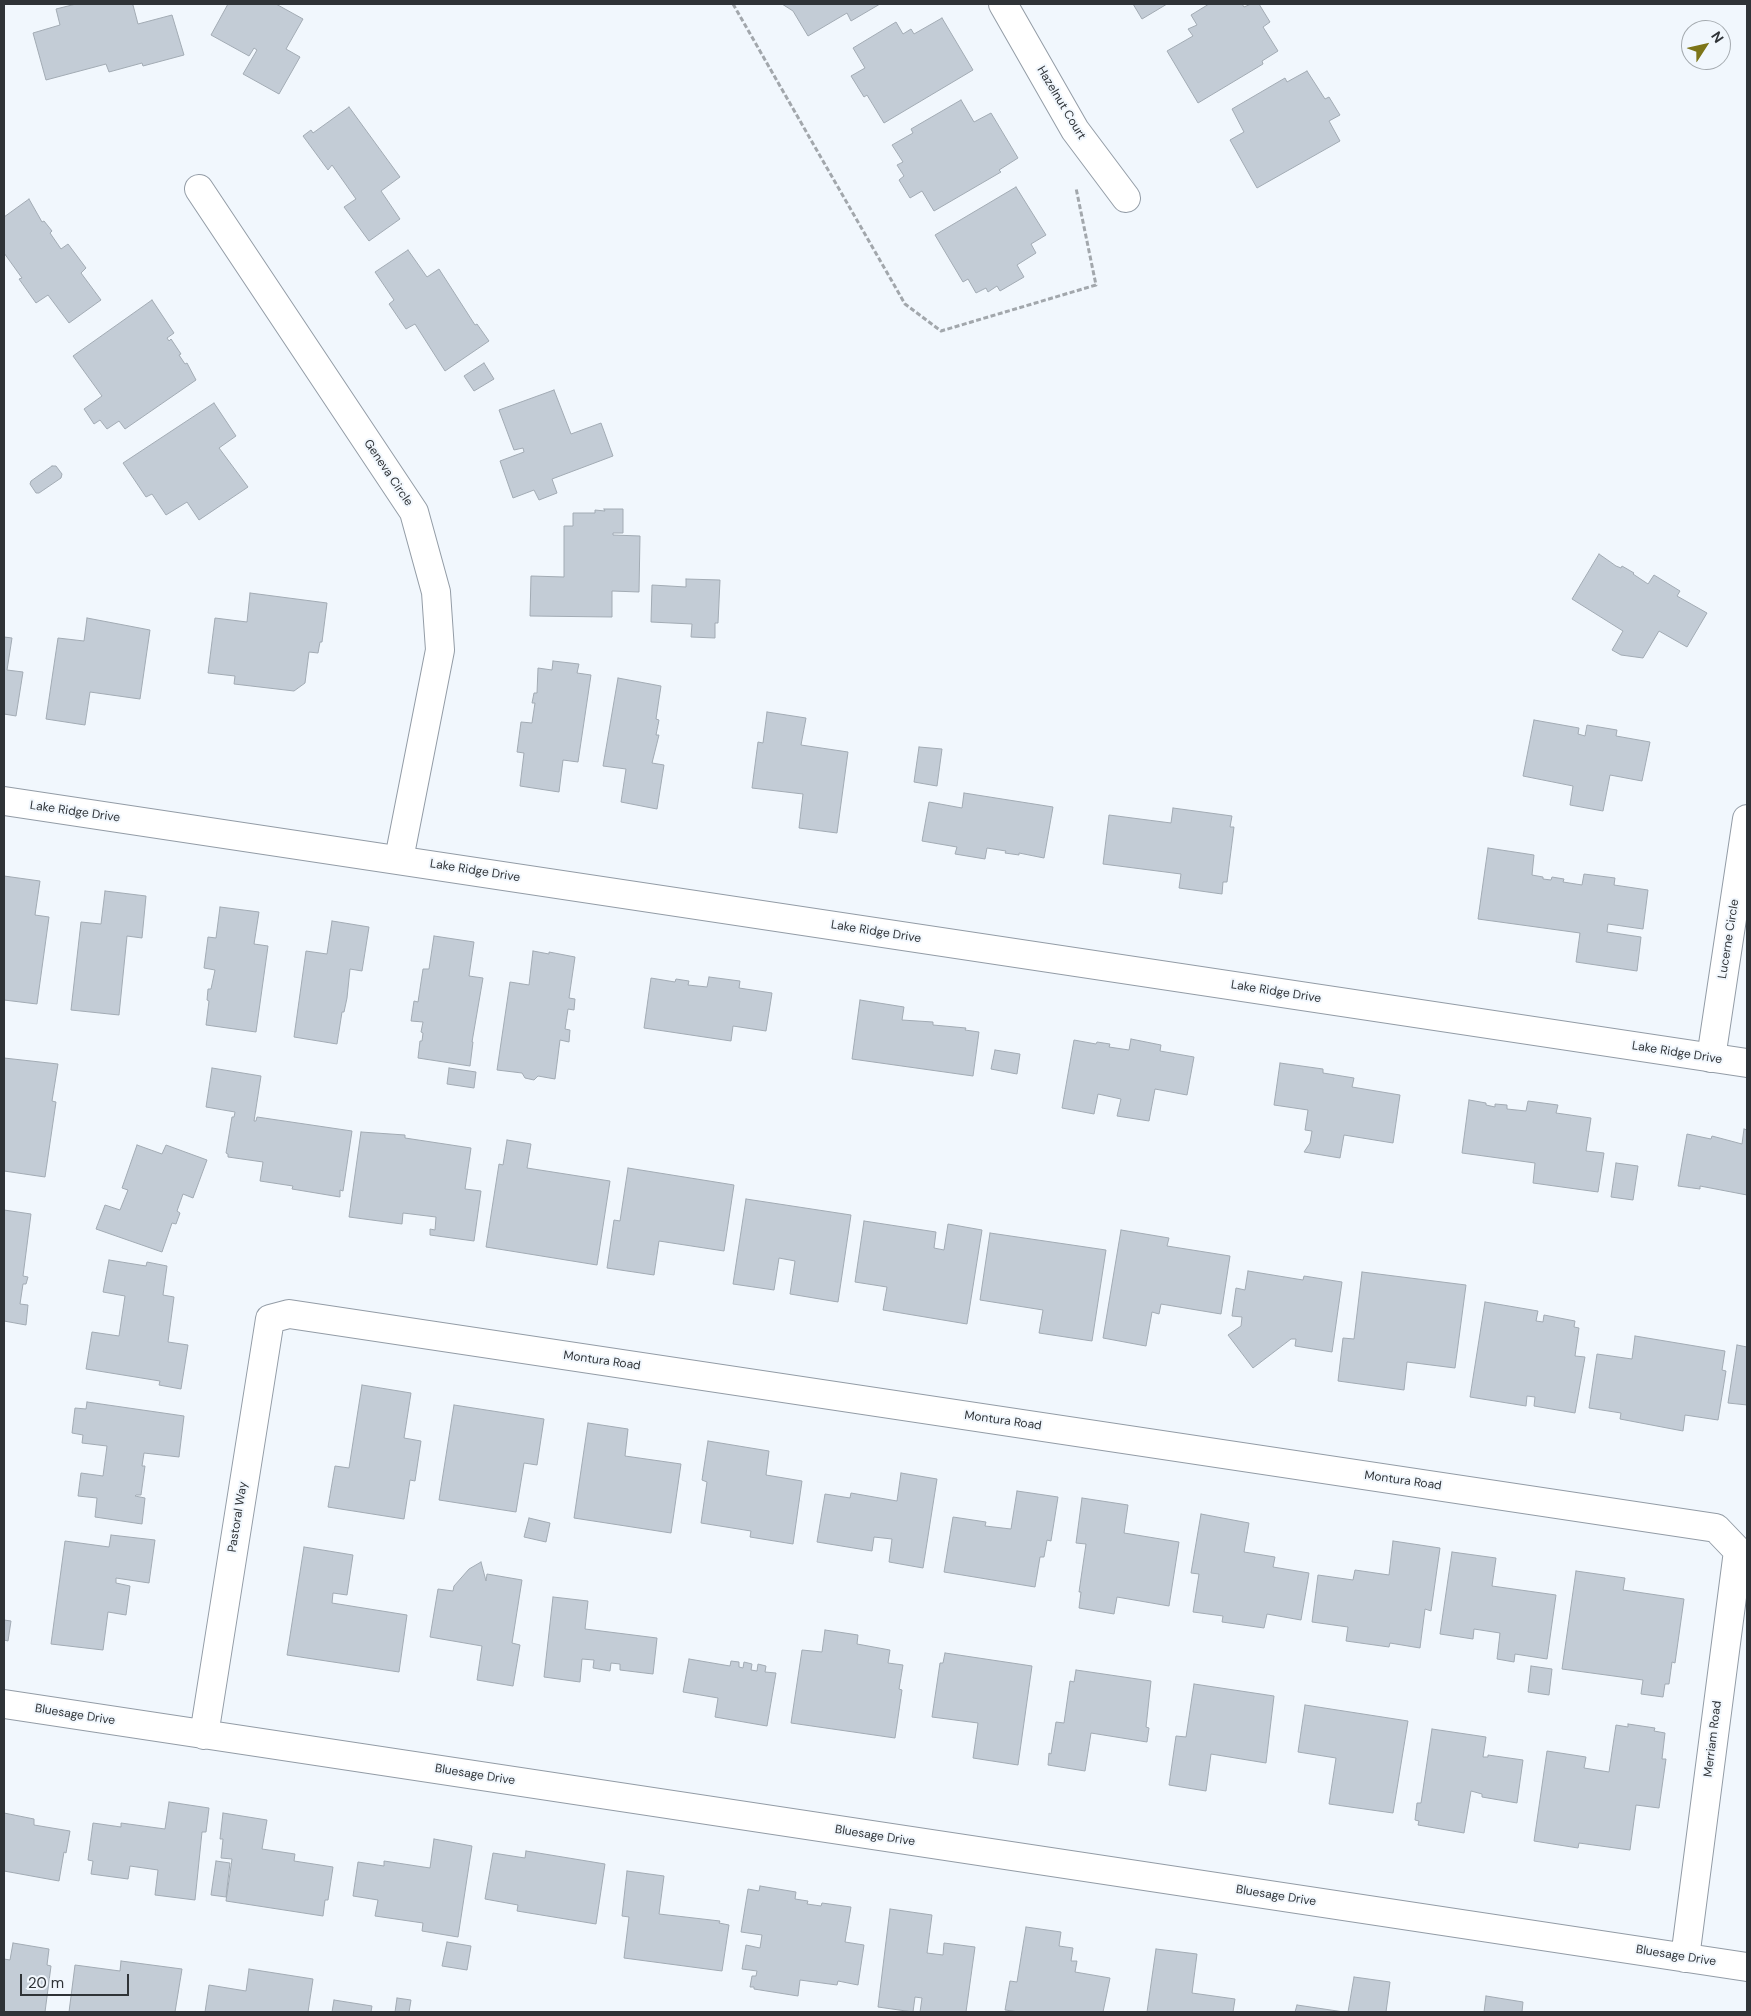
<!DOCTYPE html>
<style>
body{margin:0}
#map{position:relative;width:1751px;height:2016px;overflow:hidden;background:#f1f7fd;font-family:"DM Sans",sans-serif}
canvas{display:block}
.frame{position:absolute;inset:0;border:5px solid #2f3337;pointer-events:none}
.north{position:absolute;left:1681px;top:20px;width:50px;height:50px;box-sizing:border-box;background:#f1f7fd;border:1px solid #a3a9ae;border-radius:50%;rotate:55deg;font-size:14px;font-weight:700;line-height:20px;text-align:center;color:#2f3337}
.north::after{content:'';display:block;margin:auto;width:18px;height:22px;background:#7d7518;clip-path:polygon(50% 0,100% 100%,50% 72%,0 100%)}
.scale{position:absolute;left:20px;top:1974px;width:109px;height:22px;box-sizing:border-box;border:2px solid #2f3337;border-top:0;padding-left:6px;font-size:15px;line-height:18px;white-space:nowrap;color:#2f3337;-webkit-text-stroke:4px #f1f7fd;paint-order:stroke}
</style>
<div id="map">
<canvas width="1751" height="2016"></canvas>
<div class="frame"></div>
<div class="north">N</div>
<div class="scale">20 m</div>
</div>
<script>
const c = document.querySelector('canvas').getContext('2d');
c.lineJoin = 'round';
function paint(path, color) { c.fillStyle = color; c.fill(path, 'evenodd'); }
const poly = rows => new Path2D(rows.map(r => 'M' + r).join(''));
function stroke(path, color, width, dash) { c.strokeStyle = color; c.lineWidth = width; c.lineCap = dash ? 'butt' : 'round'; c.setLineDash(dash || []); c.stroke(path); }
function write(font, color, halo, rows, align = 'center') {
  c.font = font + ' "DM Sans",sans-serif'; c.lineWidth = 4; c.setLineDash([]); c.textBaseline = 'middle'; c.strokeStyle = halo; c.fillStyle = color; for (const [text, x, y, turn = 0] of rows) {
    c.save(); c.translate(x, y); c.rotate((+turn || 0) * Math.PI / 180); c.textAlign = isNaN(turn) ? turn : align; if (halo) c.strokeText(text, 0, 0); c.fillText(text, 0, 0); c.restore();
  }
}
const building = poly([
 [76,4,131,4,133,5,138,24,172,15,184,55,143,66,142,63,109,72,106,64,46,80,33,33,60,25,56,9,76,4],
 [228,4,276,4,303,19,286,49,300,57,279,94,243,74,257,50,254,48,249,56,211,35,228,4],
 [782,4,880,4,851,21,847,13,808,36,793,11,782,4],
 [1133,4,1167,4,1142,19,1133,4],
 [1209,4,1242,4,1244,7,1251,4,1259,4,1270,22,1263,27,1278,51,1262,61,1263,64,1198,103,1167,51,1193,36,1188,29,1197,25,1191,15,1209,4],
 [942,18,973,70,884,123,867,95,864,97,851,76,865,68,853,48,896,22,903,34,911,29,914,34,942,18],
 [1307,71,1325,99,1329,97,1340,115,1329,121,1340,141,1257,188,1230,140,1244,132,1232,109,1285,78,1287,82,1307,71],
 [961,100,974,122,991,113,1018,158,999,170,1001,172,934,211,922,191,910,198,899,180,904,176,897,165,903,162,892,145,913,133,911,129,961,100],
 [349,107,400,177,381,191,400,219,369,241,344,207,356,199,332,165,328,170,303,136,311,130,313,133,349,107],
 [1016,187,1046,235,1031,244,1036,253,1017,265,1024,277,1000,291,997,286,988,292,986,288,976,293,968,279,963,282,935,235,1016,187],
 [29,199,42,222,44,221,52,231,50,233,61,249,68,244,86,268,81,273,101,300,69,323,48,295,36,303,19,279,22,278,4,253,4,217,29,199],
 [408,250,427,277,439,269,475,325,477,324,489,341,445,371,415,324,406,329,389,304,394,300,375,272,408,250],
 [152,300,174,333,167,338,169,341,171,339,181,354,179,355,185,364,187,363,196,380,125,429,119,421,107,429,100,420,94,424,84,409,102,396,73,356,152,300],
 [484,363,494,379,474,391,464,376,484,363],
 [554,390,571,434,601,423,613,456,552,479,557,493,539,500,534,490,513,498,500,461,524,452,523,448,514,450,499,410,554,390],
 [214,403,236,436,219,448,248,487,199,520,187,502,166,515,152,494,146,497,123,463,214,403],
 [52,466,56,466,62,474,61,478,39,493,36,493,30,484,31,481,52,466],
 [604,509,623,509,623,533,613,533,613,535,640,536,639,592,612,591,612,617,530,616,531,576,564,577,564,526,573,526,573,513,595,513,595,510,605,511,604,509],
 [1599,554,1616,566,1621,568,1622,566,1634,573,1633,574,1648,584,1654,575,1680,591,1677,596,1707,613,1687,647,1659,631,1643,658,1621,655,1612,650,1623,631,1572,599,1599,554],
 [686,579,720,580,718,623,715,623,715,638,691,637,692,624,651,622,652,585,686,587,686,579],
 [250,593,327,603,322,642,320,642,318,653,309,652,305,683,294,691,234,684,235,676,208,673,215,618,247,622,250,593],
 [87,618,150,630,140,699,90,692,85,725,46,719,58,638,84,641,87,618],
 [4,637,12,638,7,670,23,672,16,716,4,714,4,637],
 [553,661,579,664,577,673,591,675,578,762,563,760,559,792,520,786,524,753,517,752,521,722,532,723,535,703,532,703,534,693,537,693,538,668,552,670,553,661],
 [618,678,661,686,656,719,659,720,656,735,659,735,652,763,664,765,657,809,621,802,626,769,603,766,618,678],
 [767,712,806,718,801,745,848,752,837,833,799,828,803,794,752,788,758,742,763,743,767,712],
 [1534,720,1579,728,1578,734,1585,736,1587,725,1617,730,1616,736,1650,742,1642,781,1610,775,1603,811,1570,805,1573,786,1523,776,1534,720],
 [919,747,942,749,937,786,914,782,919,747],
 [964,793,1053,807,1044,858,1019,853,1019,855,1005,853,1006,851,987,848,985,859,955,854,957,847,922,841,929,802,962,808,964,793],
 [1173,808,1232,816,1230,827,1234,827,1227,882,1223,882,1222,894,1179,888,1181,874,1103,864,1109,815,1171,823,1173,808],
 [1488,848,1534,855,1532,875,1543,877,1543,879,1551,880,1552,877,1564,879,1563,882,1582,885,1584,874,1615,878,1614,885,1648,890,1643,929,1608,924,1607,932,1641,937,1637,971,1576,962,1580,933,1478,919,1488,848],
 [4,876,40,881,35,915,49,917,37,1004,4,1000,4,876],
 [105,891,146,896,142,938,127,936,119,1015,71,1010,81,922,101,924,105,891],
 [220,907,259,912,254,944,268,946,256,1032,206,1025,209,1001,207,1000,208,989,211,989,215,970,204,968,208,937,216,938,220,907],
 [332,921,369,927,362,971,350,969,347,998,344,1012,342,1012,337,1044,294,1037,306,951,327,954,332,921],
 [434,936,474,942,469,976,483,978,472,1042,473,1042,470,1066,418,1058,420,1041,422,1041,423,1033,421,1032,423,1022,411,1021,414,1001,418,1002,423,969,429,969,434,936],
 [533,951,549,954,549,952,575,957,569,998,575,999,574,1010,568,1009,565,1029,570,1030,569,1042,560,1040,555,1079,538,1076,534,1080,525,1078,522,1073,497,1070,510,982,529,985,533,951],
 [709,977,740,981,739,988,772,993,766,1031,733,1026,731,1041,644,1028,651,978,675,982,676,979,689,981,688,985,707,987,709,977],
 [860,1000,904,1007,902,1020,933,1022,933,1025,966,1028,965,1030,979,1032,973,1076,852,1059,860,1000],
 [1131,1039,1161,1045,1160,1051,1194,1057,1187,1095,1155,1089,1149,1121,1117,1116,1121,1099,1098,1094,1094,1114,1062,1108,1074,1040,1096,1044,1097,1042,1110,1044,1109,1047,1129,1050,1131,1039],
 [995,1050,1020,1054,1017,1074,991,1069,995,1050],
 [4,1058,58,1064,52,1101,56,1102,45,1177,4,1171,4,1058],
 [1280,1063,1323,1069,1323,1073,1354,1078,1352,1087,1400,1095,1393,1143,1344,1135,1340,1158,1304,1152,1310,1143,1312,1131,1305,1130,1308,1110,1274,1105,1280,1063],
 [212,1068,261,1076,254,1121,256,1121,257,1117,352,1131,343,1191,340,1190,340,1197,292,1189,293,1186,260,1181,263,1162,228,1157,228,1154,226,1153,232,1117,234,1117,235,1112,206,1107,212,1068],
 [449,1068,476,1072,474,1088,447,1084,449,1068],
 [1469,1100,1486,1103,1486,1105,1495,1107,1495,1104,1507,1105,1507,1109,1526,1111,1528,1101,1558,1105,1556,1113,1591,1118,1586,1151,1604,1153,1598,1192,1533,1183,1535,1163,1462,1153,1469,1100],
 [1744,1129,1747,1130,1747,1195,1700,1186,1700,1189,1678,1186,1687,1134,1711,1139,1712,1136,1742,1144,1744,1129],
 [361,1132,405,1135,405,1138,471,1148,465,1189,481,1191,474,1241,430,1235,430,1229,435,1230,436,1217,403,1213,402,1224,349,1217,361,1132],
 [507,1140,531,1144,527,1168,610,1181,597,1265,486,1247,499,1164,503,1165,507,1140],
 [137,1145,162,1154,166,1145,207,1160,193,1198,183,1194,177,1211,180,1213,176,1224,172,1223,162,1252,96,1229,105,1205,120,1210,128,1190,122,1188,137,1145],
 [1616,1163,1638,1166,1633,1200,1611,1197,1616,1163],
 [628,1168,734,1185,724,1251,659,1241,654,1275,607,1268,614,1220,620,1221,628,1168],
 [746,1199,851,1215,838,1302,790,1294,795,1261,779,1258,774,1290,733,1284,746,1199],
 [4,1210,31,1214,23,1276,28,1277,26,1284,23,1284,20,1304,28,1305,26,1325,4,1321,4,1210],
 [864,1221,936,1232,934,1248,944,1250,948,1224,982,1230,967,1324,883,1310,887,1287,855,1282,864,1221],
 [1121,1230,1169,1238,1167,1246,1230,1256,1221,1314,1161,1304,1159,1314,1152,1312,1146,1346,1103,1338,1121,1230],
 [990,1233,1106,1250,1092,1341,1039,1333,1043,1310,980,1300,990,1233],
 [109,1260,146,1266,147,1262,167,1266,163,1295,174,1297,168,1342,188,1345,181,1389,159,1385,160,1381,86,1369,92,1332,119,1336,125,1296,103,1292,109,1260],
 [1248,1271,1303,1280,1304,1276,1342,1282,1332,1352,1295,1346,1296,1339,1291,1339,1253,1368,1228,1335,1241,1326,1242,1317,1232,1316,1236,1288,1245,1290,1248,1271],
 [1362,1272,1466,1285,1455,1368,1407,1362,1404,1390,1338,1381,1343,1338,1354,1339,1362,1272],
 [1485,1302,1538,1311,1536,1321,1543,1322,1544,1315,1575,1321,1574,1327,1579,1328,1575,1356,1585,1357,1575,1413,1534,1406,1535,1397,1527,1396,1526,1406,1470,1397,1485,1302],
 [1635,1336,1725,1351,1722,1370,1726,1371,1718,1420,1685,1415,1683,1431,1620,1419,1621,1413,1589,1408,1597,1354,1632,1359,1635,1336],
 [1737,1345,1747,1347,1747,1405,1728,1403,1737,1345],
 [362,1385,411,1393,404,1438,421,1441,415,1481,410,1480,404,1519,328,1507,335,1466,349,1468,362,1385],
 [87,1402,184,1416,179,1457,144,1453,142,1466,145,1466,141,1495,136,1495,135,1496,145,1498,142,1524,95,1517,97,1498,78,1496,81,1473,103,1476,107,1446,82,1443,83,1435,72,1433,75,1408,86,1409,87,1402],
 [454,1405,544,1419,537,1465,524,1463,516,1512,439,1500,454,1405],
 [588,1423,628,1429,625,1456,681,1464,671,1533,574,1518,588,1423],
 [708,1441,769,1451,766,1475,802,1481,793,1544,750,1537,751,1531,701,1523,707,1482,702,1480,708,1441],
 [901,1473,937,1479,923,1568,889,1562,892,1539,874,1537,872,1551,817,1542,825,1494,850,1498,851,1493,897,1501,901,1473],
 [1017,1491,1058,1497,1051,1541,1047,1540,1044,1557,1040,1557,1035,1587,944,1572,953,1517,986,1522,985,1526,1011,1529,1017,1491],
 [1082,1498,1128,1505,1124,1533,1179,1542,1169,1606,1117,1597,1114,1614,1079,1608,1081,1592,1079,1592,1086,1544,1076,1543,1082,1498],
 [1201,1514,1249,1523,1244,1552,1275,1557,1273,1567,1309,1573,1301,1620,1267,1614,1264,1628,1222,1622,1223,1616,1193,1612,1199,1574,1191,1573,1201,1514],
 [529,1518,550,1523,546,1542,524,1537,529,1518],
 [111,1535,155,1540,149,1583,116,1578,116,1583,130,1586,126,1615,108,1612,103,1650,51,1644,65,1541,109,1547,111,1535],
 [1393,1541,1440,1548,1431,1611,1425,1609,1420,1648,1390,1643,1389,1647,1346,1641,1348,1627,1312,1622,1318,1575,1353,1580,1355,1570,1389,1575,1393,1541],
 [304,1547,353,1555,347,1595,333,1593,332,1603,407,1615,399,1672,287,1655,304,1547],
 [1452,1552,1496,1558,1492,1586,1556,1595,1547,1659,1515,1654,1514,1662,1497,1659,1500,1633,1474,1629,1473,1639,1440,1634,1452,1552],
 [481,1562,486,1581,487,1574,522,1580,512,1643,520,1645,513,1686,477,1680,482,1646,430,1637,438,1589,453,1591,454,1586,469,1569,481,1562],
 [1576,1571,1625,1578,1623,1590,1684,1599,1675,1663,1672,1662,1669,1684,1665,1684,1663,1697,1641,1694,1643,1680,1562,1669,1576,1571],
 [553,1597,588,1601,585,1629,657,1638,653,1674,620,1670,620,1664,611,1663,610,1671,593,1668,594,1660,582,1659,580,1682,544,1677,553,1597],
 [4,1620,11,1621,8,1641,4,1640,4,1620],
 [825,1630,858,1635,857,1644,890,1650,888,1663,903,1665,899,1689,902,1690,895,1738,791,1723,802,1650,822,1652,825,1630],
 [945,1653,1032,1666,1018,1765,973,1758,978,1723,932,1717,940,1663,943,1663,945,1653],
 [689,1659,730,1666,731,1661,739,1662,739,1667,743,1668,744,1662,752,1664,751,1670,757,1671,758,1664,766,1666,765,1672,776,1673,767,1726,715,1717,718,1698,683,1692,689,1659],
 [1531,1666,1552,1669,1549,1695,1528,1692,1531,1666],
 [1076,1670,1151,1681,1146,1727,1149,1728,1147,1742,1091,1733,1085,1771,1048,1765,1049,1753,1051,1754,1056,1722,1064,1723,1070,1681,1074,1682,1076,1670],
 [1194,1684,1274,1696,1266,1763,1211,1754,1206,1791,1169,1785,1176,1736,1186,1737,1194,1684],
 [1305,1705,1408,1721,1393,1813,1329,1804,1336,1758,1298,1752,1305,1705],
 [1628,1724,1655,1728,1654,1731,1665,1733,1662,1759,1666,1759,1659,1808,1636,1805,1630,1850,1579,1843,1578,1848,1534,1841,1547,1751,1586,1757,1584,1768,1609,1772,1616,1725,1628,1727,1628,1724],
 [1432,1729,1486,1737,1483,1757,1488,1757,1488,1755,1523,1760,1517,1803,1482,1797,1482,1794,1471,1791,1464,1833,1418,1825,1419,1821,1415,1820,1417,1803,1421,1803,1432,1729],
 [169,1802,209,1808,206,1832,202,1832,195,1900,155,1895,158,1870,130,1866,128,1879,91,1874,93,1861,88,1860,93,1823,121,1827,121,1823,165,1829,169,1802],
 [4,1813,34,1819,34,1825,70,1831,66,1853,64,1852,59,1881,4,1871,4,1813],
 [223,1813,267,1820,262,1849,295,1854,294,1861,333,1867,328,1900,325,1900,323,1916,226,1901,232,1859,221,1858,223,1839,220,1839,223,1813],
 [434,1839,472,1846,458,1937,422,1931,423,1923,375,1916,378,1900,353,1896,358,1862,384,1866,384,1861,430,1868,434,1839],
 [526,1851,605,1864,596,1924,517,1911,518,1905,485,1899,493,1853,525,1858,526,1851],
 [216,1861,230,1863,226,1897,211,1895,216,1861],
 [627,1871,664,1876,659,1914,720,1921,719,1923,729,1925,722,1971,624,1958,629,1917,622,1916,627,1871],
 [760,1886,796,1892,795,1899,808,1901,807,1904,821,1906,822,1903,851,1907,845,1942,864,1945,858,1985,838,1981,837,1985,800,1980,798,1996,754,1989,754,1987,750,1987,752,1976,756,1976,757,1971,742,1969,746,1945,760,1948,762,1935,741,1932,748,1889,759,1891,760,1886],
 [890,1909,932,1915,927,1953,943,1955,944,1943,975,1947,966,2012,920,2012,922,1998,915,1997,913,2012,878,2007,890,1909],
 [1026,1927,1061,1932,1059,1946,1073,1948,1071,1961,1077,1961,1075,1972,1110,1978,1103,2012,1019,2012,1005,2010,1010,1981,1017,1982,1026,1927],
 [447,1942,471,1946,467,1970,442,1966,447,1942],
 [13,1943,49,1949,47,1965,51,1966,45,2012,4,2012,4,1959,10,1960,13,1943],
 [1156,1949,1197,1954,1192,1993,1235,1999,1233,2012,1147,2012,1156,1949],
 [121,1961,182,1969,175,2012,69,2012,75,1965,120,1971,121,1961],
 [249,1969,313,1979,308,2012,205,2012,209,1985,246,1991,249,1969],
 [1354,1977,1390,1982,1386,2012,1348,2012,1354,1977],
 [1486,1996,1523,2002,1522,2012,1484,2012,1486,1996],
 [397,1998,411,2000,409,2012,395,2012,397,1998],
 [334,2000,372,2006,371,2012,332,2012,334,2000],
 [1297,2005,1344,2012,1295,2012,1297,2005]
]);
paint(building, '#c3ccd6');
stroke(building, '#a2abb4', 1);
const minor = poly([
 [1003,4,1075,130,1126,198],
 [199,189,414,512,436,592,440,650,399,859],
 [1711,1058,1747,819],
 [4,1704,1747,1967],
 [204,1735,270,1319,289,1314,1716,1528,1738,1551,1685,1958]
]);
const tertiary = poly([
 [4,801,1747,1063]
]);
stroke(minor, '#939ca6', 30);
stroke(tertiary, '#939ca6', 30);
stroke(poly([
 [733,4,905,304,941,331,1096,285,1076,188]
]), '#a2a7ac', 3, [5, 2.5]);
stroke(minor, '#fff', 28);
stroke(tertiary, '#fff', 28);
write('12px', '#2f3337', '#f1f7fd', [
 ["Hazelnut Court",1061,103,59],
 ["Geneva Circle",388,473,56],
 ["Lake Ridge Drive",75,812,8],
 ["Lake Ridge Drive",475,871,9],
 ["Lake Ridge Drive",876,932,9],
 ["Lucerne Circle",1729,939,-81],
 ["Lake Ridge Drive",1276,992,9],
 ["Lake Ridge Drive",1677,1053,9],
 ["Montura Road",602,1361,8],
 ["Montura Road",1003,1421,8],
 ["Montura Road",1403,1481,8],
 ["Pastoral Way",238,1517,-81],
 ["Bluesage Drive",75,1715,9],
 ["Merriam Road",1713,1739,-83],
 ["Bluesage Drive",475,1775,9],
 ["Bluesage Drive",875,1836,9],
 ["Bluesage Drive",1276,1896,9],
 ["Bluesage Drive",1676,1956,9]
]);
</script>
